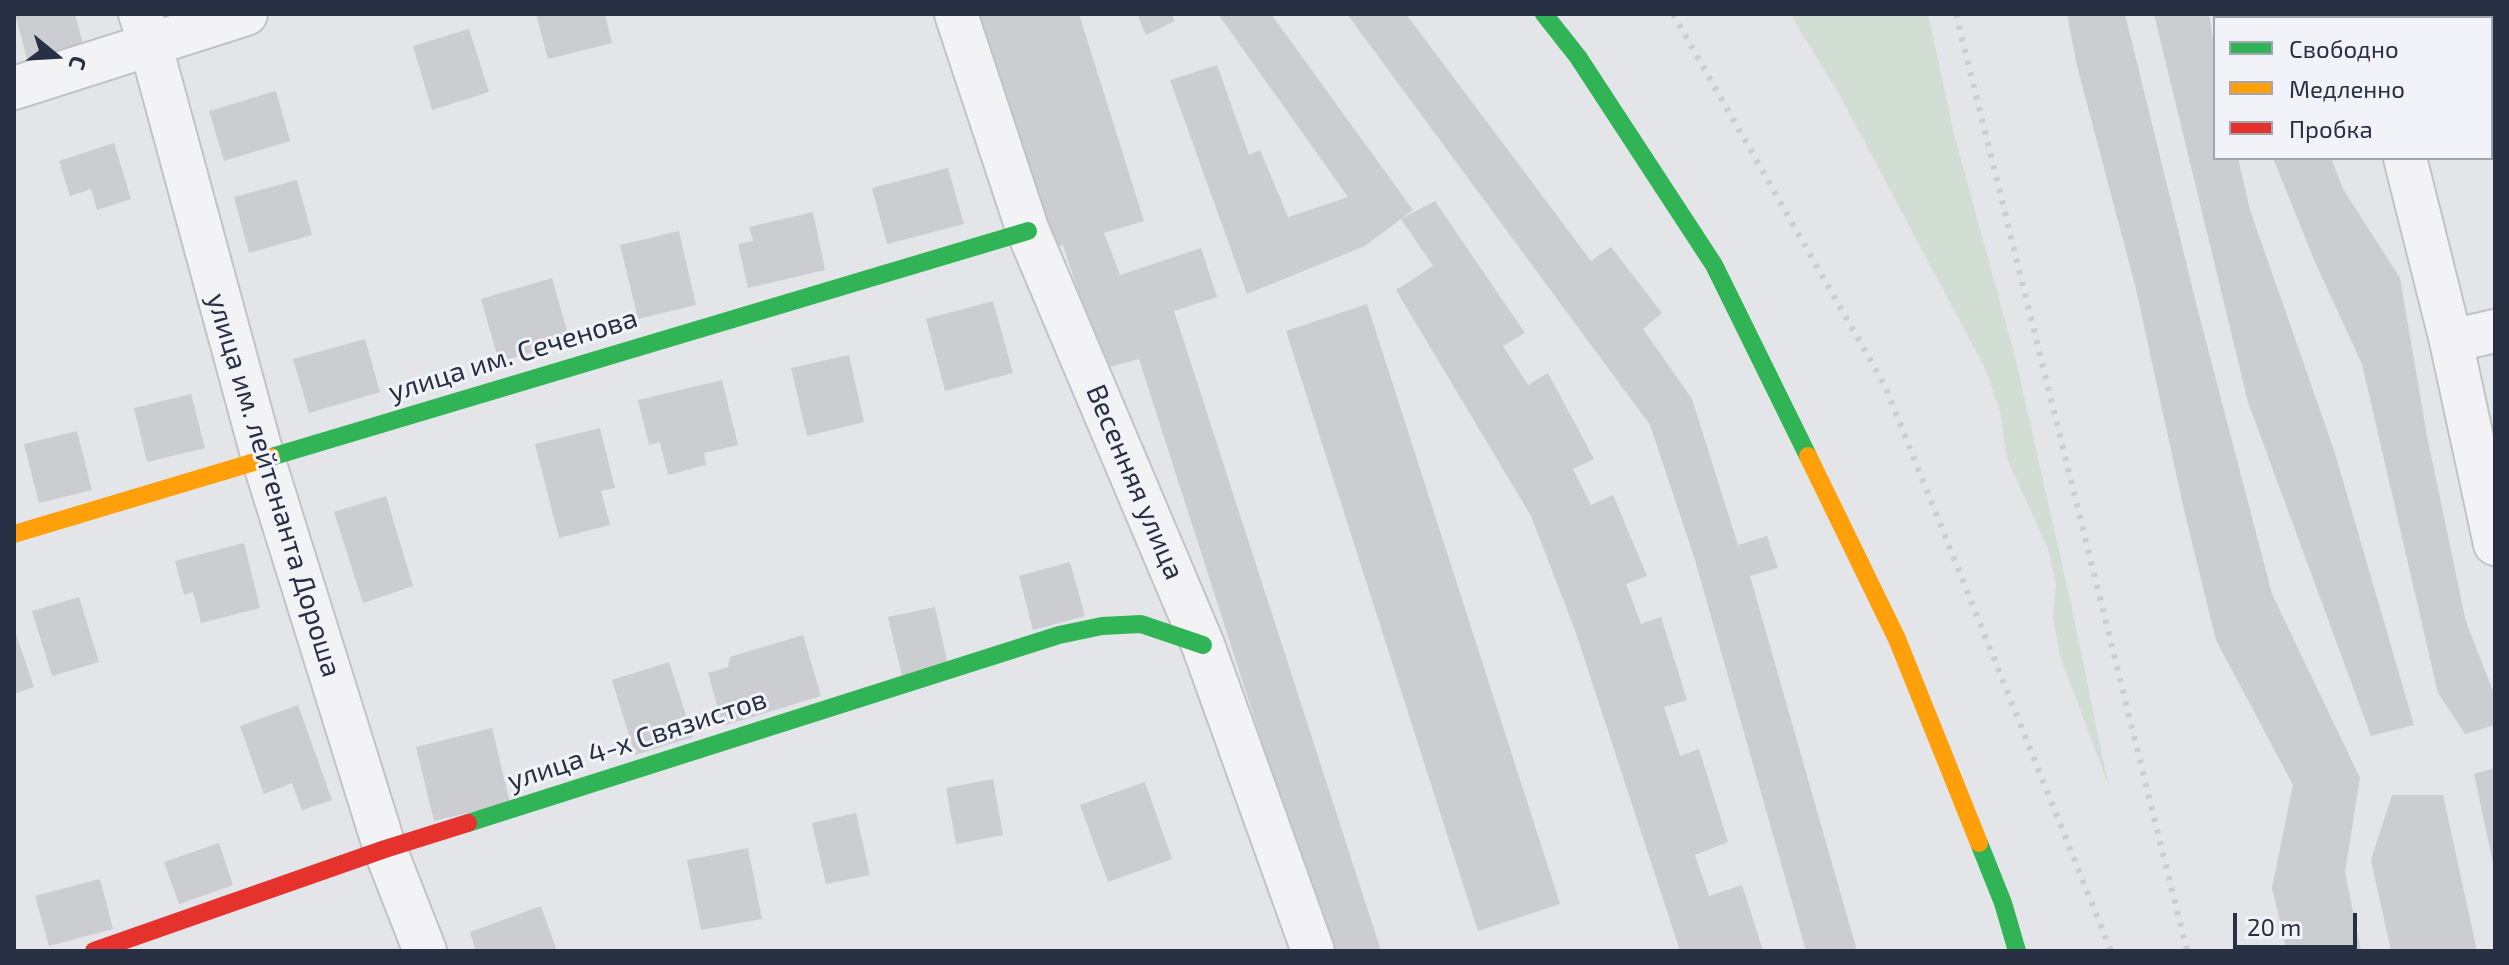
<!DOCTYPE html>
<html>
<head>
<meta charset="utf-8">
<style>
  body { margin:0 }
  #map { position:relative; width:2509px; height:965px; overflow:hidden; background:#e3e5e9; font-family:"Exo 2",sans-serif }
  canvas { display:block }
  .frame { position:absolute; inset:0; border:16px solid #283044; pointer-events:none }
  .legend { position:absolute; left:2213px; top:16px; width:280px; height:144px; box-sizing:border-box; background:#f1f3f8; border:2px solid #a1a5b0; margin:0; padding:10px 14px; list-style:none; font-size:24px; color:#283044 }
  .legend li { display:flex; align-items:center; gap:16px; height:40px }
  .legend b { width:40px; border:2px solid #a1a5b0 }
  .north { position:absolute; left:16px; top:16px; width:80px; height:80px; -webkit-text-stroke:6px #f1f3f8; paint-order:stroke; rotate:108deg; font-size:22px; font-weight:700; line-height:32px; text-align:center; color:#283044 }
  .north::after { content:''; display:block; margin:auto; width:28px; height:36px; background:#283044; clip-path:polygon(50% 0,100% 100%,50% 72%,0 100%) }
  .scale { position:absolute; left:2233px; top:913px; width:124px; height:36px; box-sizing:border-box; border:4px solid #283044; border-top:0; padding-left:10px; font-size:24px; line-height:28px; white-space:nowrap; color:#283044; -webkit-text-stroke:6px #f1f3f8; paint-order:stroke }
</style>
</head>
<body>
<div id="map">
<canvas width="2509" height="965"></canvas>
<div class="frame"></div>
<ul class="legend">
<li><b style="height:10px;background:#30b455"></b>Свободно</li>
<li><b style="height:10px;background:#ff9f0a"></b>Медленно</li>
<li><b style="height:10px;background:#e5322d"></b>Пробка</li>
</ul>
<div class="north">С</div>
<div class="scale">20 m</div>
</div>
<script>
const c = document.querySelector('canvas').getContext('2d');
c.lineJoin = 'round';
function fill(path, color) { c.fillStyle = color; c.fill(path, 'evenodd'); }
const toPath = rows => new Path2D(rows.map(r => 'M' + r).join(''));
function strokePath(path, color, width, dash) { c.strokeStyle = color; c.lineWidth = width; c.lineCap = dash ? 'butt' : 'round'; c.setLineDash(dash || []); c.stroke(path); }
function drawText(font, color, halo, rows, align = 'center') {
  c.font = font + ' "Exo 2",sans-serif'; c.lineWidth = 6; c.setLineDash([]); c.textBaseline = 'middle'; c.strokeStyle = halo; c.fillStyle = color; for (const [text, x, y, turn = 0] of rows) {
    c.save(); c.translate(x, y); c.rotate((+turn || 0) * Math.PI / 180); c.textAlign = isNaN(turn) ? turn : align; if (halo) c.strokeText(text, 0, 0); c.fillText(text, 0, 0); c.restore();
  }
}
const green = toPath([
  [1790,14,1928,14,1954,134,2015,357,2071,604,2108,784,2060,656,2053,619,2056,584,2048,549,2007,458,2000,412,1986,370,1839,94]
]);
const building = toPath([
  [15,14,75,14,85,52,29,66],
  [536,14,605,14,612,43,548,59],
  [972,14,1079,14,1144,221,1104,233,1120,275,1201,248,1217,297,1174,311,1381,951,1329,951,1139,359,1103,369,1063,245,1048,250],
  [1137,14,1172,14,1175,21,1146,35],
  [1218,14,1271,14,1413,210,1401,219,1435,201,1525,333,1503,346,1528,385,1548,373,1594,459,1573,469,1591,505,1613,495,1647,576,1626,584,1641,624,1661,617,1687,700,1664,707,1680,756,1699,749,1728,842,1695,855,1709,896,1742,885,1763,951,1680,951,1575,630,1531,516,1396,290,1433,266,1401,219,1365,246,1247,294,1170,80,1217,65,1249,155,1260,150,1288,217,1348,197],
  [1347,14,1406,14,1591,261,1611,247,1662,313,1643,329,1692,399,1738,545,1767,536,1778,568,1750,576,1857,951,1806,951,1695,560,1650,425],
  [2067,14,2125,14,2196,303,2272,594,2360,778,2345,872,2361,951,2287,951,2272,888,2293,785,2216,640,2184,510,2136,289,2077,66],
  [2154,14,2209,14,2215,54,2215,158,2238,158,2250,210,2334,450,2414,725,2371,736,2248,402],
  [2244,14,2293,14,2294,18,2245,18],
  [469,29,489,92,432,110,413,46],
  [276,91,290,141,224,161,209,111],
  [114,143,131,199,97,210,91,189,70,196,59,161],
  [2273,158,2331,158,2343,189,2400,278,2427,436,2466,622,2495,696,2495,725,2465,734,2438,693,2362,364,2315,262],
  [948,168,964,224,887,244,872,188],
  [297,180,312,235,249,253,234,197],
  [813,212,825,270,748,288,738,244,753,241,749,227],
  [679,231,696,305,638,319,620,245],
  [552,278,570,341,499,362,481,299],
  [993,301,1013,373,945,391,926,319],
  [1367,304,1560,904,1478,931,1286,331],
  [365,339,380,392,309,413,293,359],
  [849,355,864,422,807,436,791,368],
  [722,380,738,445,704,453,706,465,668,475,660,442,649,445,638,400],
  [191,394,205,448,147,462,134,408],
  [600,428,615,488,601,491,610,525,559,538,535,444],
  [77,431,92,490,39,503,24,444],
  [386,496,413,586,363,603,334,512],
  [244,543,260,608,201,623,193,592,184,595,175,561],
  [1070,562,1085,616,1033,630,1019,576],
  [79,597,99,662,52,676,32,611],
  [935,607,948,665,902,676,888,617],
  [14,628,34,687,14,694],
  [803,635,821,696,723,726,708,673,728,667,730,657],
  [669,662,693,737,635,755,612,680],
  [298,705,332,800,302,810,292,783,264,794,240,726],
  [492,728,510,803,434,821,416,747],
  [2495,768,2495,868,2494,868,2474,774],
  [993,779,1003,835,956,844,946,788],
  [1145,782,1172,859,1108,882,1080,805],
  [2392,795,2443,795,2477,951,2391,951,2371,860],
  [856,813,870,875,826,884,812,823],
  [219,843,233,885,179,904,164,862],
  [748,848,762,919,701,930,687,860],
  [100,879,113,929,49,946,35,896],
  [541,906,557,951,476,951,470,932]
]);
const street = toPath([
  [140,14,150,43,263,458,385,849,425,951],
  [956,14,1028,231,1203,645,1313,951],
  [2370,14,2371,18],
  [14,88,246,14],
  [2405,158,2451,341,2495,544],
  [2451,341,2495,331]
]);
const fast = toPath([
  [1544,14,1578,57,1714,265,1808,456],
  [271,457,1028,231],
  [468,823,1059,635,1102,626,1141,624,1203,645],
  [1979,843,2003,903,2017,951]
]);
const slow = toPath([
  [1808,456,1897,639,1979,843],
  [14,534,271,457]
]);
const jam = toPath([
  [94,951,385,849,468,823]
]);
const rail = toPath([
  [1673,14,1885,386,2111,951],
  [1956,14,2187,951]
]);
const streetNames = [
  ["улица им. Сеченова",513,355,-17],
  ["Весенняя улица",1135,482,67],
  ["улица им. лейтенанта Дороша",274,485,73],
  ["улица 4-х Связистов",637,740,-18]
];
fill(green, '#d2ddd4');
fill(building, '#cccdd1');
strokePath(street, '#c1c3c7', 46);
strokePath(street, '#f3f3f5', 42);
strokePath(fast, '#30b455', 18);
strokePath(slow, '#ff9f0a', 18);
strokePath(jam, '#e5322d', 18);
strokePath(rail, '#cccdd0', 6, [4, 8]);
drawText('28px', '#283044', '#f1f3f8', streetNames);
</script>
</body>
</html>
